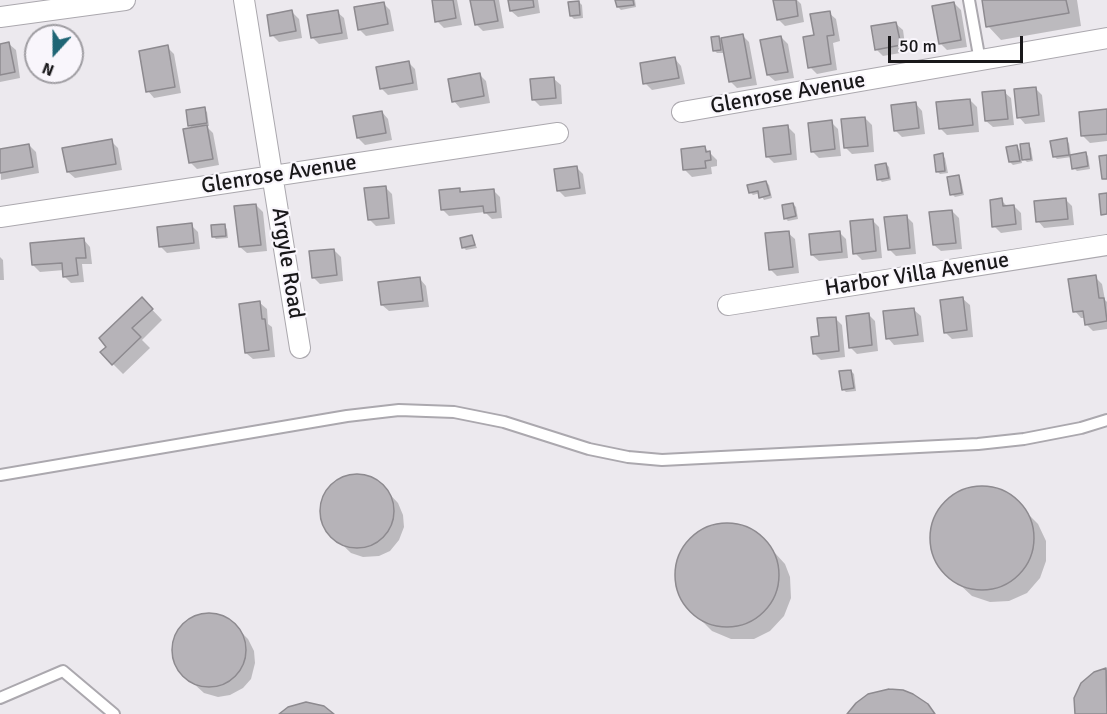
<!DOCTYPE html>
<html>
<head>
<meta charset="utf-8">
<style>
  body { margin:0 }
  #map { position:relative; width:1107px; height:714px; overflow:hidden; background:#ece9ee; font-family:Signika,sans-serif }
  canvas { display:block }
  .north { position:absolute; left:24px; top:24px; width:60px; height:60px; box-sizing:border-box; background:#f9f6fc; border:2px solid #9f9da2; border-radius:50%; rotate:201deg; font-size:16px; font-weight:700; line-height:24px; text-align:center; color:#19181a }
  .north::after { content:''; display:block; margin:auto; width:21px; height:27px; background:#1f6575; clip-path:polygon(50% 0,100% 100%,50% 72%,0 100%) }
  .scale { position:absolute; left:888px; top:36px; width:135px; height:27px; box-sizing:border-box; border:3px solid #19181a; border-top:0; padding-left:8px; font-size:18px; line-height:21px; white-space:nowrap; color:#19181a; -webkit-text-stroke:4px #f9f6fc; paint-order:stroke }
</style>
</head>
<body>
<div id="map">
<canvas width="1107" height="714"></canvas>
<div class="north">N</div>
<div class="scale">50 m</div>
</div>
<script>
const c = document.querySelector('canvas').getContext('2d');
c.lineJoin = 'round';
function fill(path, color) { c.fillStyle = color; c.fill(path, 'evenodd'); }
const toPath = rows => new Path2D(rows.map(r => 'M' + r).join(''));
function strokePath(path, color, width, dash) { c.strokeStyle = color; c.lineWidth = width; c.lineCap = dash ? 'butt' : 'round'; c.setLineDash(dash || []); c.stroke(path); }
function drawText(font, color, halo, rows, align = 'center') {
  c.font = font + ' Signika,sans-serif'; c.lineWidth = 4.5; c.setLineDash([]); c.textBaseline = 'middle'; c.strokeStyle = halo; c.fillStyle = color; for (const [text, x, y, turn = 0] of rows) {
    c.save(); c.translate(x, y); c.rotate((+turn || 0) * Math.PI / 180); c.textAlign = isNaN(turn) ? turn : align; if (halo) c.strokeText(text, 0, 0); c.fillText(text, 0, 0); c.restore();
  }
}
const shadow = toPath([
  [433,0,457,0,462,25,444,28,437,21],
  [472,0,499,0,504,28,483,31,476,24],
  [509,0,538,0,540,13,518,17,511,11],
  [617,0,635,0,636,7,621,10,618,7],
  [779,0,797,0,801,4,804,22,785,26,778,19],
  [983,0,1077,0,1081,26,1001,40,988,26],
  [579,2,582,5,583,18,574,19,571,16],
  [383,3,390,10,394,31,366,36,359,29],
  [954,3,961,10,967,47,947,50,941,44],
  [292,12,299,19,302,38,279,42,272,35],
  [337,12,344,18,348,39,319,44,312,37],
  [829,13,836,19,840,41,833,43,837,70,817,74,810,67,816,36],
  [896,24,903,30,906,52,883,56,876,49],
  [742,35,749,42,757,85,737,88,730,81,725,53,717,53,714,50,718,38,723,42],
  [781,37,788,44,794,78,775,81,768,75],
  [9,44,16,50,20,78,0,82,0,45],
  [167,47,174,54,181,93,154,98,148,91],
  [72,57,75,73,50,77,45,72,72,72],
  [675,59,681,66,685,84,652,90,645,83],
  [408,62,415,69,418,90,388,95,381,88],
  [479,74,486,81,490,103,460,108,454,101],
  [554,79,561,85,562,104,540,106,533,99],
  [1035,88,1042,95,1045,122,1025,124,1019,117],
  [1004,92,1011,98,1014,125,993,127,986,121],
  [970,100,977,107,979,132,947,135,940,128],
  [916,104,922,111,925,134,902,137,895,130],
  [204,109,207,112,209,126,206,126,213,133,219,165,197,169,191,163,193,129,189,125],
  [1107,111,1107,141,1090,143,1083,136],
  [382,112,388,119,392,140,365,145,358,138],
  [865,118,872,125,874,152,852,154,846,148],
  [831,122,838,129,841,156,819,158,812,151],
  [788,127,795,134,797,160,774,163,767,156],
  [1066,140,1069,143,1071,156,1085,153,1088,156,1090,169,1077,171,1074,168,1072,157,1057,159,1054,156],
  [111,141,118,148,122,170,75,178,68,172],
  [29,145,36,152,39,173,1,180,0,150],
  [1028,145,1031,148,1033,161,1027,162,1021,156,1022,163,1013,165,1010,162,1017,147,1022,153],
  [705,148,717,160,717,166,711,167,712,174,692,177,685,170],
  [942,155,945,158,948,173,940,174,937,171],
  [886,164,889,167,891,180,882,182,879,179],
  [576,167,583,174,586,194,565,197,558,190],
  [958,177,961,180,964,195,955,197,952,194],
  [766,182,769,185,772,198,764,200,760,193,753,195,750,192],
  [385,187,392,194,395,224,376,226,369,219],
  [460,190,464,194,493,190,500,197,502,218,492,219,485,212,449,216,442,209],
  [1065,199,1072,206,1074,225,1044,228,1038,221],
  [1001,200,1008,207,1014,206,1021,213,1022,230,1001,233,994,226],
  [793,204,796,207,798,219,788,221,785,218],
  [256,205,263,212,267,251,247,253,240,247],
  [952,211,959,218,962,249,941,251,934,245],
  [906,216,913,223,916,254,896,256,889,249],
  [872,220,879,227,882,258,862,260,855,253],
  [191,225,198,232,200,249,167,253,160,246],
  [224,226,227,229,228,238,216,239,213,236],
  [839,232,846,239,848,258,819,261,812,255],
  [788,233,795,239,799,273,777,276,770,269],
  [472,237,477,248,466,250,463,247],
  [84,240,90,247,92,264,82,264,84,282,71,283,64,276,64,270,40,272,33,265],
  [334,250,341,257,343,281,320,284,313,277],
  [0,257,3,260,4,280,0,280],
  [1095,277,1102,284,1105,300,1107,302,1107,329,1093,331,1086,324,1086,318,1081,318,1075,311],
  [420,279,426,286,429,307,389,311,382,305],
  [142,299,162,320,142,340,150,348,123,374,102,353],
  [963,299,970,305,973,337,952,339,945,332],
  [260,303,267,309,268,324,272,327,275,357,253,359,246,353],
  [914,310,921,316,924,342,894,345,888,338],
  [868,314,875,321,878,351,857,354,850,347],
  [835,318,842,325,845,357,821,360,814,353,821,337],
  [851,371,854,374,856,391,846,392,843,389],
  [351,476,367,477,380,484,398,503,403,515,404,527,399,540,390,551,379,556,363,557,351,553,328,531,323,520,323,503,328,491,338,481],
  [989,488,1010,496,1038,524,1046,541,1046,561,1040,578,1027,593,1009,601,990,602,972,596,943,569,934,550,933,530,939,512,951,498,970,489],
  [732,525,748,530,764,541,785,564,790,577,791,598,784,616,770,631,754,639,731,639,712,631,685,604,678,586,677,567,684,549,698,534,714,526],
  [210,614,224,618,237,628,248,639,254,651,255,663,251,679,243,688,230,695,218,697,204,693,182,673,174,659,174,647,177,635,187,622,200,616],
  [1105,670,1107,670,1107,714,1077,714]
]);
const building = toPath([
  [432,0,453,0,456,18,435,22,432,0],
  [470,0,494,0,498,21,475,25,470,0],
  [508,0,533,0,534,7,510,11,508,0],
  [615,0,633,0,634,5,617,7,615,0],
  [773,0,796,0,798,16,777,20,773,0],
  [982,0,1066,0,1069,13,986,27,982,0],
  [579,1,580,15,570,16,568,2,579,1],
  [384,2,388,24,358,30,354,7,384,2],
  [954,2,961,40,939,44,932,6,954,2],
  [292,10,296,31,270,36,267,15,292,10],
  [338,10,342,33,311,38,307,15,338,10],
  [830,11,834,35,827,36,831,64,808,68,803,37,814,35,810,14,830,11],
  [896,22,901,45,875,50,871,26,896,22],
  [743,34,751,78,729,82,721,38,743,34],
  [719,36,721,50,713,51,711,37,719,36],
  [781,36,788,72,767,75,760,40,781,36],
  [9,42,15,72,0,75,0,44,9,42],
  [168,45,175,87,146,92,139,51,168,45],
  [675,57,679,78,643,84,640,63,675,57],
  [409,61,413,83,380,89,376,67,409,61],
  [480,73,484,96,452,102,448,79,480,73],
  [554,77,556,98,532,100,530,79,554,77],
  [1036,87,1039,115,1017,118,1014,89,1036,87],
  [1005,90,1008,119,985,121,982,92,1005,90],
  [970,99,973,125,939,129,936,102,970,99],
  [916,102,919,128,894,131,891,105,916,102],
  [205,107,207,123,188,126,186,110,205,107],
  [1107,109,1107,134,1081,136,1079,112,1107,109],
  [382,111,386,133,357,138,353,116,382,111],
  [865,117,868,146,844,148,841,119,865,117],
  [832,120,835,149,811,152,808,123,832,120],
  [207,125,213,159,189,163,183,129,207,125],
  [788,125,791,154,766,157,763,128,788,125],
  [1067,138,1069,155,1053,157,1050,141,1067,138],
  [112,139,116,164,67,172,62,148,112,139],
  [1029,143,1031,159,1022,160,1020,144,1029,143],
  [29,144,33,167,0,173,0,149,29,144],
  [1017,145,1020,161,1009,162,1006,147,1017,145],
  [705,146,706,152,710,151,711,160,705,161,706,168,683,170,681,149,705,146],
  [1086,152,1088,166,1072,169,1070,155,1086,152],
  [943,153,945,171,936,172,934,155,943,153],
  [1107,155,1107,179,1102,179,1099,156,1107,155],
  [886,163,889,178,877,180,875,165,886,163],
  [577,166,580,188,557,191,554,169,577,166],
  [959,175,962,193,950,195,947,177,959,175],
  [766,181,770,195,759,198,758,191,749,193,747,185,766,181],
  [386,186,389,218,368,220,364,188,386,186],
  [460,188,460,192,494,189,496,212,484,213,483,206,441,210,439,190,460,188],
  [1107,193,1107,214,1101,215,1099,194,1107,193],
  [1002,198,1003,206,1014,205,1016,224,992,227,990,200,1002,198],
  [1066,198,1068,219,1036,222,1034,201,1066,198],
  [793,203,796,216,784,219,782,205,793,203],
  [256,204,261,245,239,247,234,206,256,204],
  [952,210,956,243,933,245,929,212,952,210],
  [907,215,910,248,888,250,884,217,907,215],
  [873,219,876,251,853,254,850,221,873,219],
  [192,223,194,243,159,247,157,227,192,223],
  [225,224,226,236,212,237,211,225,225,224],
  [789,231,793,267,769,270,765,233,789,231],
  [840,231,842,252,811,255,809,234,840,231],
  [472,235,475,245,462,248,460,238,472,235],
  [84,238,86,258,76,258,78,275,63,277,62,263,32,265,30,243,84,238],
  [334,249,337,275,312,278,309,251,334,249],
  [1096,275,1099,298,1104,298,1107,321,1085,325,1083,311,1073,312,1068,279,1096,275],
  [420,277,423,301,381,305,378,282,420,277],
  [142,297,153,309,132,328,141,337,112,365,100,352,106,347,99,338,142,297],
  [963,297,967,330,944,333,940,300,963,297],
  [260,301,262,319,265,319,269,350,245,353,239,304,260,301],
  [914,308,918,335,886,339,883,311,914,308],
  [869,313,872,345,849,348,846,316,869,313],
  [836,317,839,351,813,354,811,337,819,336,817,318,836,317],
  [851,370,854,388,842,390,839,371,851,370],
  '320 511a37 37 0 1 1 74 0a37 37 0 1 1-74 0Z',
  '930 538a52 52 0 1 1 104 0a52 52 0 1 1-104 0Z',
  '675 575a52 52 0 1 1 104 0a52 52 0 1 1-104 0Z',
  '172 650a37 37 0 1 1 74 0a37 37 0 1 1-74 0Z',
  [1106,668,1107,714,1075,714,1074,698,1081,683,1094,672,1106,668],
  [889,689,903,690,913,694,928,704,935,714,847,714,856,703,868,694,889,689],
  [306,702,324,706,334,714,279,714,288,707,306,702]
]);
const lane = toPath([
  [969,0,980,61],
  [0,475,347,416,399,410,454,412,504,422,589,449,628,457,662,460,978,444,1024,439,1081,428,1107,420],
  [0,698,63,671,114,714]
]);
const street = toPath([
  [244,0,300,348],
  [0,17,125,0],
  [682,112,1107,38],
  [0,217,558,133],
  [728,305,1107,245]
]);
const streetNames = [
  ["Glenrose Avenue",788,94,-10],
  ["Glenrose Avenue",279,175,-9],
  ["Argyle Road",287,263,81],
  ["Harbor Villa Avenue",917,275,-9]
];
fill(shadow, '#0003');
fill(building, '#b6b3b8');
strokePath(building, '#8d8a8f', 1.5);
strokePath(lane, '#aba8ae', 14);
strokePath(street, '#aba8ae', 22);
strokePath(lane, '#fff', 10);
strokePath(street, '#fff', 20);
drawText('22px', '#19181a', '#f9f6fc', streetNames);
</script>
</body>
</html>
